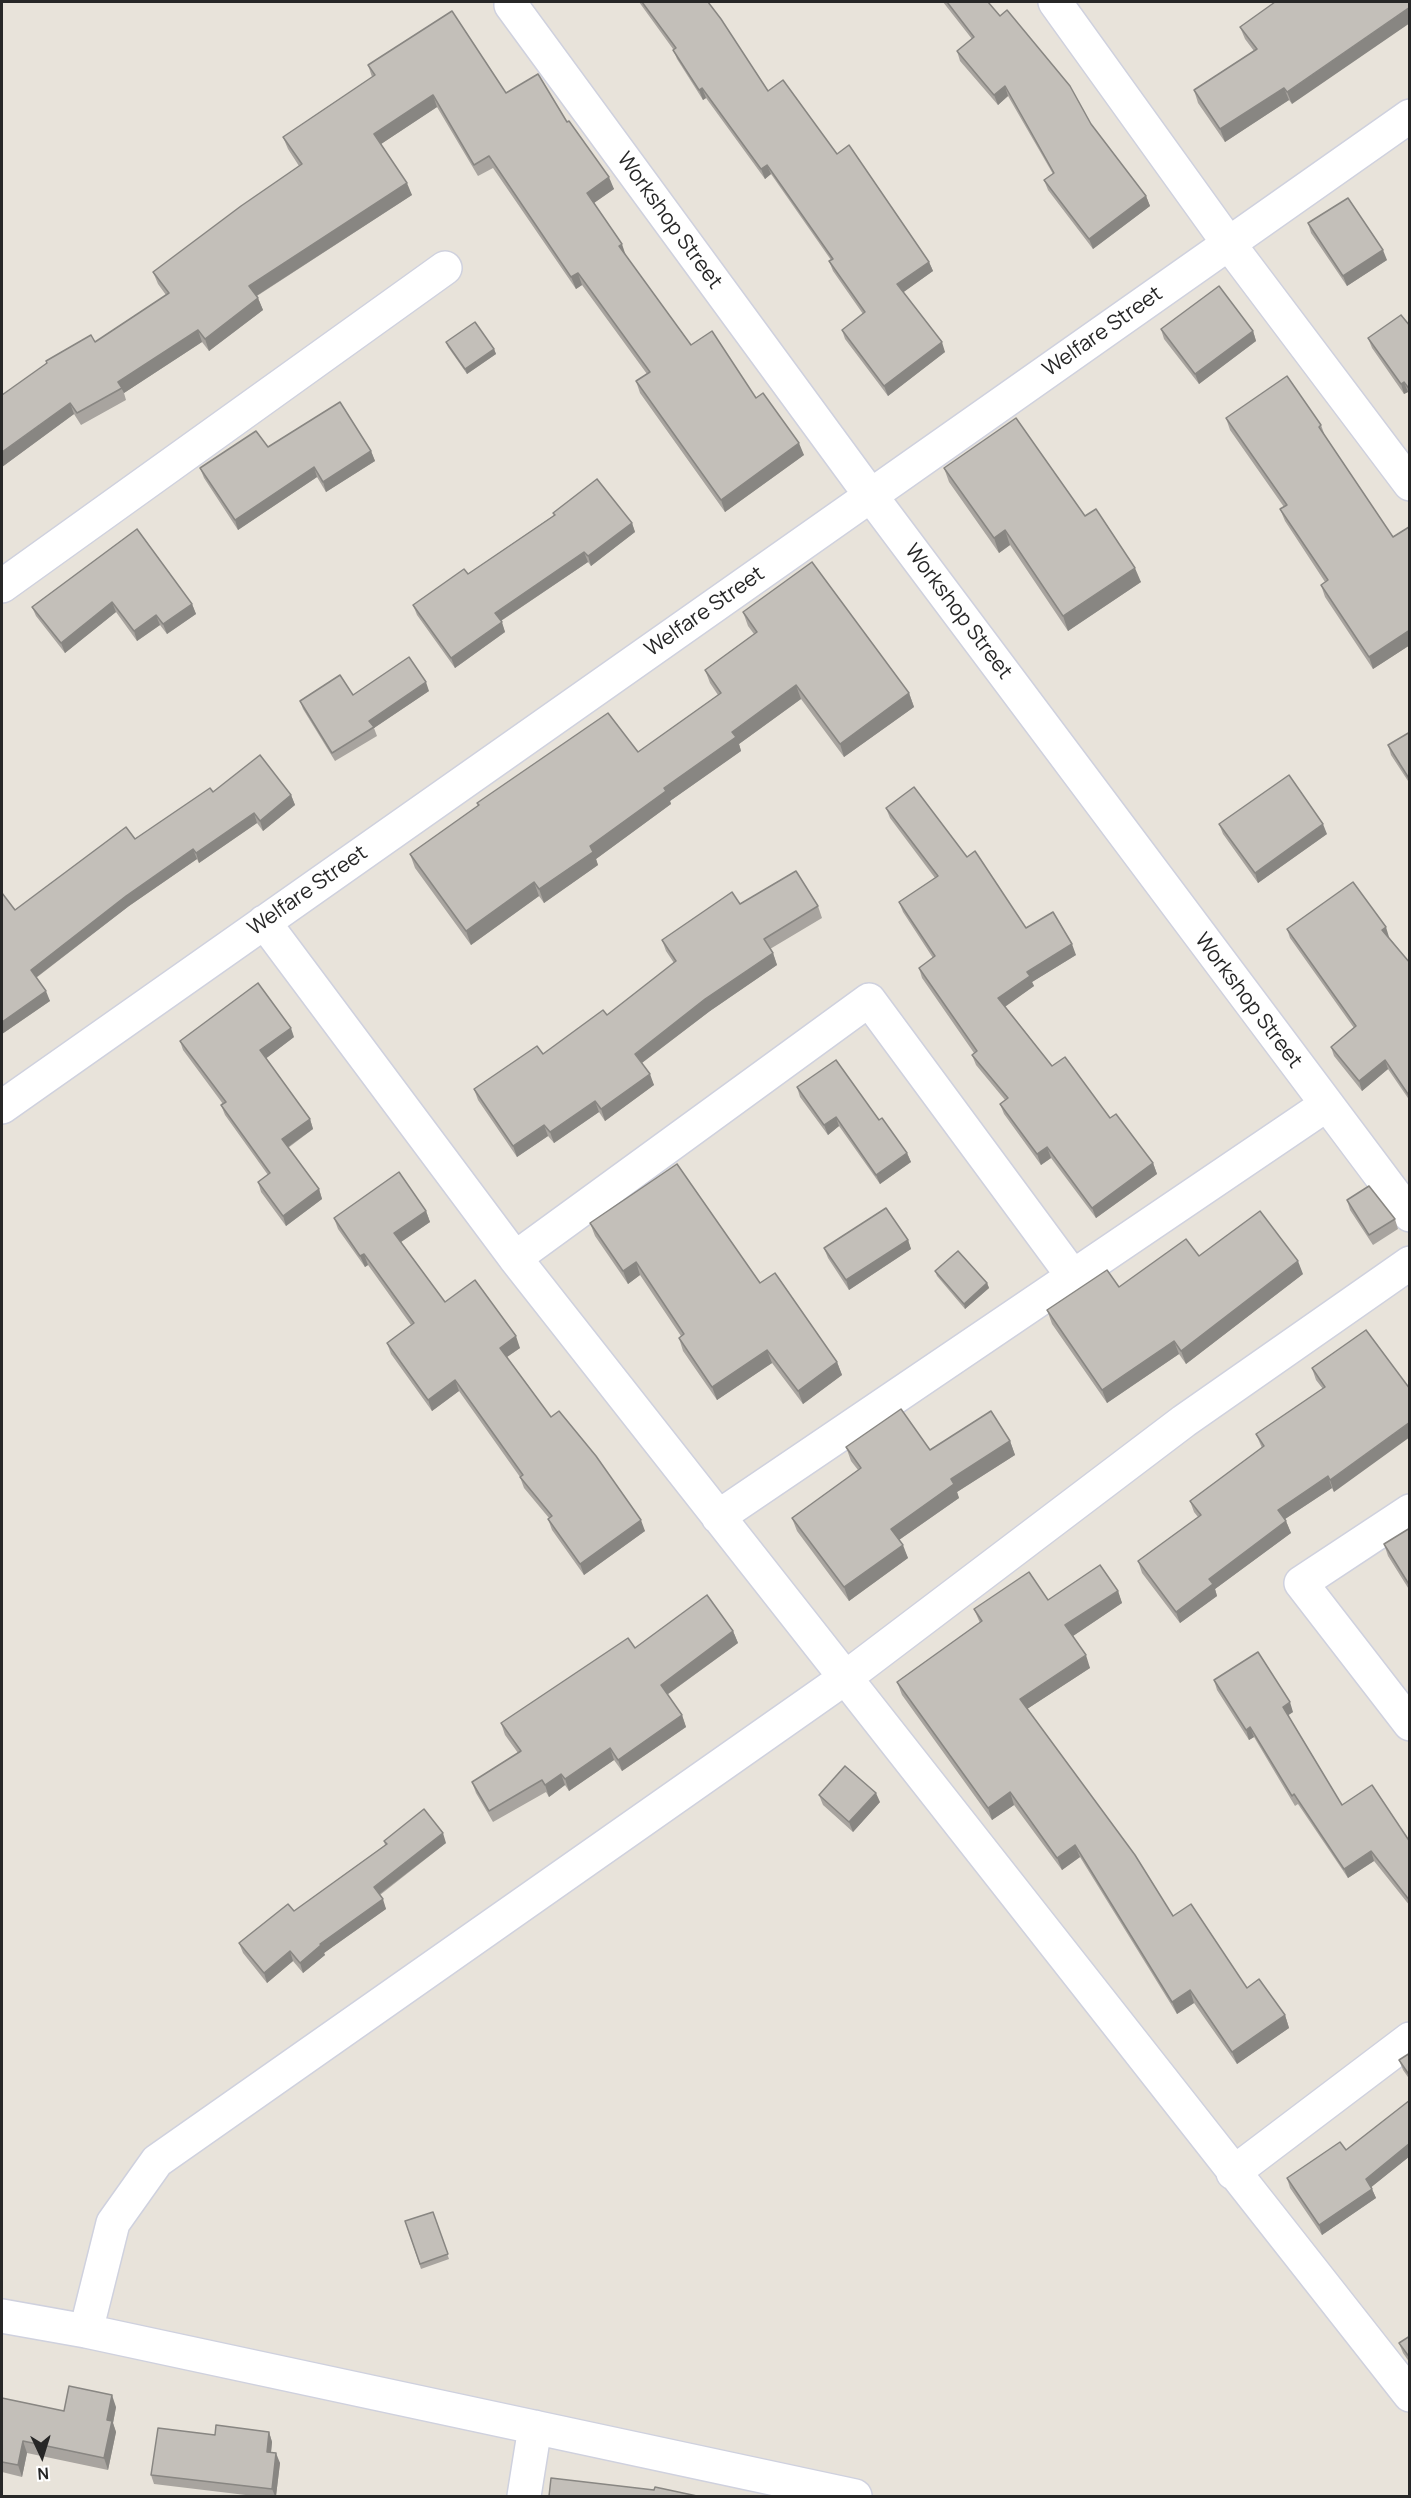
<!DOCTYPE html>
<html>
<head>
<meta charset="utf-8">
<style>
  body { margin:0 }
  #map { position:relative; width:1411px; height:2498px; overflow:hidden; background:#e8e3da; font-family:Manrope,sans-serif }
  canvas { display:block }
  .frame { position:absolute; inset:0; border:3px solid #272727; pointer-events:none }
  .north { position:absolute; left:12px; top:2426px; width:60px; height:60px; -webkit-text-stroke:4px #fff; paint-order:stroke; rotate:176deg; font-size:16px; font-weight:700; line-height:24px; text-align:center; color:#272727 }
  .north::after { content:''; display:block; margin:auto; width:21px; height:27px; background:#272727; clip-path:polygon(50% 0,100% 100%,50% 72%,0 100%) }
</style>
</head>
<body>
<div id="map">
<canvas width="1411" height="2498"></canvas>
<div class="frame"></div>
<div class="north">N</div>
</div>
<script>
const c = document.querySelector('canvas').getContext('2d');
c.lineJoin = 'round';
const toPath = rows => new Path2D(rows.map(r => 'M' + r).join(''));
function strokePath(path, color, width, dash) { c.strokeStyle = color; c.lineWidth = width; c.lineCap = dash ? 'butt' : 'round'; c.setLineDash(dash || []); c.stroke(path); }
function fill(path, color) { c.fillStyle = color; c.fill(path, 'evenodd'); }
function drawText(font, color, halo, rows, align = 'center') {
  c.font = font + ' Manrope,sans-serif'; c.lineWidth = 5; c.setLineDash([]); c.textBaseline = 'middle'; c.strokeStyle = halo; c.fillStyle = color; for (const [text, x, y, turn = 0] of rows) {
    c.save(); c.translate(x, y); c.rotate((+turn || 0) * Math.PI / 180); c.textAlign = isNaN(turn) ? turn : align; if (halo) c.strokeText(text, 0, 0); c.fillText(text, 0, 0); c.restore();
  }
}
const minor = toPath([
  [1055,2,1229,244,1410,484],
  [511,5,871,496,1410,1215],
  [2,586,445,268],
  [264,922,515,1258,1410,2395],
  [2,1107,1410,116],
  [515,1258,869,1000,1072,1275],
  [1410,1511,1301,1583,1410,1724],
  [718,1517,1326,1105],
  [1233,2173,1410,2039],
  [2,2316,86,2331,855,2496],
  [86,2331,113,2223,157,2161,845,1678,1184,1421,1410,1263],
  [524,2496,535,2427]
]);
const wall = toPath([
  [639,2,708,2,768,91,837,154,929,262,933,271,903,292,945,352,888,396,845,339,842,330,863,314,833,271,829,261,831,260,771,174,765,179,706,98,703,100,677,59,673,49],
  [943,2,988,2,1091,124,1146,196,1150,206,1093,249,1048,190,1044,180,1053,174,1008,96,998,105,960,61,957,51,972,39],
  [1275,2,1292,104,1289,100,1225,142,1198,103,1194,90,1254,51,1245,39,1240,27],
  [368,65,506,93,567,122,614,189,594,203,626,256,691,345,756,398,804,455,725,512,640,393,636,381,647,374,582,285,576,289,493,168,478,176,437,107,381,144,412,195,257,296,263,310,209,351,202,342,124,393,126,400,81,425,74,414,2,467,166,295,158,284,153,272,299,166,288,149,283,137,372,77],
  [1308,223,1387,260,1347,286,1311,233],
  [1410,326,1410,394,1408,392,1404,394,1372,348,1368,338],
  [1161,329,1253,331,1256,341,1199,384,1164,339],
  [446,342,494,349,496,354,467,374,448,347],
  [1226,418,1321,425,1325,436,1393,537,1410,528,1410,645,1373,669,1325,597,1321,585,1325,582,1285,521,1280,509,1284,507,1230,430],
  [371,451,375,461,326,492,317,477,238,530,204,478,200,468],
  [944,468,1085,516,1141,582,1068,631,1010,545,999,553,949,482],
  [553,513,632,523,635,532,591,566,588,562,501,621,505,632,455,668,417,615,413,605,468,574,554,515],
  [137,529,192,604,196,614,167,634,160,625,137,641,116,612,65,653,36,616,32,607],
  [743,612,909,693,914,707,844,757,801,699,739,744,741,751,670,801,671,804,596,859,598,865,544,903,539,896,471,945,415,868,410,854,478,806,477,803,638,752,718,695,710,683,705,670,754,634,748,626],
  [429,691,374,728,377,736,335,761,303,709,300,701],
  [1410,732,1410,784,1391,755,1388,745],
  [213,792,291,795,295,805,263,831,257,823,199,863,197,859,129,906,36,978,50,1001,2,1034,2,893,15,910],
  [886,808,967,857,1026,928,1076,955,1032,982,1034,986,1005,1006,1052,1066,1110,1118,1153,1163,1157,1174,1096,1218,1051,1158,1041,1165,1004,1114,1000,1104,1005,1100,976,1065,972,1055,974,1053,922,978,919,968,933,958,903,912,899,902,935,878,890,818],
  [1219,824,1327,834,1258,883,1223,834],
  [740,904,818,906,822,918,770,949,773,953,777,965,710,1011,642,1063,654,1085,605,1121,599,1112,554,1143,548,1136,517,1157,478,1100,474,1089,543,1054,607,1015,674,963,666,951,662,940],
  [1287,929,1389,937,1410,963,1410,1101,1388,1069,1362,1091,1334,1056,1331,1047,1354,1028,1290,938],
  [294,1037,266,1058,310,1119,313,1129,288,1148,319,1189,322,1199,286,1226,261,1192,258,1182,268,1175,225,1115,221,1105,223,1104,183,1050,180,1041],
  [797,1087,879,1120,907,1153,911,1162,880,1184,839,1126,828,1135,800,1097],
  [1347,1200,1395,1219,1398,1229,1373,1245,1350,1210],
  [426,1211,430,1222,401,1242,445,1302,520,1348,507,1357,551,1417,645,1531,584,1575,552,1530,548,1519,549,1518,524,1488,520,1477,459,1391,432,1411,391,1354,387,1343,411,1325,368,1265,365,1267,338,1229,334,1218],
  [590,1223,760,1283,837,1362,842,1375,803,1404,772,1363,717,1400,683,1351,679,1338,681,1336,640,1275,628,1284,595,1236],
  [908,1240,911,1249,849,1290,828,1258,824,1248],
  [1199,1256,1303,1274,1186,1364,1179,1354,1107,1403,1052,1324,1047,1310,1119,1287],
  [935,1271,987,1283,989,1288,965,1309,937,1276],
  [1366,1330,1334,1492,1332,1488,1285,1519,1291,1533,1215,1589,1217,1596,1180,1623,1142,1573,1138,1561,1198,1517,1194,1512,1190,1501,1262,1448,1256,1434,1323,1389,1316,1380,1312,1368],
  [1010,1441,1015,1455,957,1492,959,1498,899,1540,908,1558,849,1601,797,1531,792,1518,858,1470,851,1461,846,1447,930,1450],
  [1410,1528,1410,1591,1388,1556,1384,1544],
  [1118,1591,1122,1603,1073,1636,1090,1668,1027,1709,1173,1916,1247,1988,1285,2015,1289,2028,1237,2064,1194,2003,1177,2014,1080,1857,1062,1870,1014,1805,992,1820,902,1695,897,1682,980,1623,974,1609],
  [733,1631,738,1643,667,1695,682,1715,686,1727,622,1771,614,1760,569,1791,565,1785,549,1797,546,1792,493,1822,476,1793,472,1782,518,1753,505,1735,501,1723,635,1648],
  [1214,1680,1293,1712,1288,1715,1342,1805,1410,1842,1410,1906,1374,1861,1348,1878,1298,1804,1295,1806,1254,1737,1249,1740,1217,1690],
  [819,1795,880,1802,853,1832,823,1805],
  [384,1841,446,1843,380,1895,386,1909,324,1953,325,1955,303,1973,293,1961,267,1983,243,1953,239,1943,294,1911,385,1845],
  [1410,2053,1410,2080,1403,2070,1399,2060],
  [1410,2100,1410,2156,1371,2187,1376,2198,1322,2235,1290,2188,1287,2178,1346,2150],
  [433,2212,449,2259,421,2269,405,2221],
  [1410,2336,1410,2363,1403,2353,1399,2343],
  [2,2398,64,2411,116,2407,113,2423,116,2432,108,2470,27,2453,22,2477,2,2472],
  [269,2432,272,2442,271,2452,280,2463,276,2496,254,2496,154,2484,151,2475,215,2435]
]);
const shadedWall = toPath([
  [1410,7,1410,23,1292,104,1287,92],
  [1005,86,1008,96,998,105,994,95],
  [702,88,706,98,703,100,699,90],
  [1284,88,1289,100,1225,142,1220,129],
  [433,95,437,107,378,146,374,134],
  [767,165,771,174,765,179,761,169],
  [609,177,614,189,591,205,587,193],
  [407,183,412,195,253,298,249,286],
  [1146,196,1150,206,1093,249,1089,239],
  [622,244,626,256,619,246],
  [1383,250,1387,260,1347,286,1343,276],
  [929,262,933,271,901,294,897,284],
  [578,273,582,285,576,289,571,277],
  [258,298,263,310,209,351,205,339],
  [198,330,202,342,124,393,118,382],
  [1253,331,1256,341,1199,384,1195,374],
  [942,342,945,352,888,396,884,386],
  [494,349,496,354,467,374,465,369],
  [1404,382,1408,392,1404,394,1401,384],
  [70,403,74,414,2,467,2,452],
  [799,443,804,455,725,512,721,500],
  [371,451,375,461,326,492,323,482],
  [314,467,317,477,238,530,235,520],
  [632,523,635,532,591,566,588,556],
  [1005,530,1010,545,999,553,994,538],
  [584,552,588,562,499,622,495,613],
  [1135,568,1141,582,1068,631,1063,616],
  [112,602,116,612,65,653,61,643],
  [192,604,196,614,167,634,163,624],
  [156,615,160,625,137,641,134,631],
  [502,622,505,632,455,668,451,658],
  [1410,630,1410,645,1373,669,1369,657],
  [426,682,429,691,374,728,369,721],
  [796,685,801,699,739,744,741,751,670,801,671,804,596,859,598,865,544,903,539,889,590,846,664,788,732,732],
  [909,693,914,707,844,757,840,744],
  [291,795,295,805,263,831,260,821],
  [254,813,257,823,199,863,196,853],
  [1323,824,1327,834,1258,883,1255,873],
  [193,849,197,859,129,906,34,979,31,970,126,896],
  [534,882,539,896,471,945,466,931],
  [1386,927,1389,937,1386,939,1382,930],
  [1072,944,1076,955,1032,982,1034,986,1002,1009,998,998,1027,972],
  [773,953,777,965,710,1011,639,1065,635,1054,705,999],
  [46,991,50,1001,2,1034,2,1022],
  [291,1028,294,1037,264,1060,260,1050],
  [1385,1060,1388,1069,1362,1091,1359,1081],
  [650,1074,654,1085,605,1121,601,1109],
  [595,1101,599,1112,554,1143,550,1132],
  [836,1117,839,1126,828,1135,824,1125],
  [310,1119,313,1129,285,1149,282,1139],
  [544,1125,548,1136,517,1157,513,1146],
  [1047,1147,1051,1158,1041,1165,1037,1154],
  [907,1153,911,1162,880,1184,876,1175],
  [1153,1163,1157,1174,1096,1218,1092,1208],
  [319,1189,322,1199,286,1226,283,1216],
  [426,1211,430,1222,398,1244,394,1233],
  [908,1240,911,1249,849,1290,846,1280],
  [364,1254,368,1265,365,1267,360,1256],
  [1298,1261,1303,1274,1186,1364,1181,1351],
  [636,1262,640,1275,628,1284,623,1271],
  [987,1283,989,1288,965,1309,964,1304],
  [516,1336,520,1348,504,1359,500,1348],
  [1174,1341,1179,1354,1107,1403,1102,1390],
  [767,1350,772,1363,717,1400,712,1387],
  [837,1362,842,1375,803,1404,798,1391],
  [455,1380,459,1391,432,1411,428,1400],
  [1410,1422,1410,1437,1334,1492,1330,1480],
  [1010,1441,1015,1455,957,1492,959,1498,896,1542,891,1529,951,1479],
  [1328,1476,1332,1488,1282,1521,1278,1510],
  [641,1520,645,1531,584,1575,580,1564],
  [1286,1521,1291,1533,1215,1589,1217,1596,1180,1623,1176,1612,1209,1579],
  [903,1545,908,1558,849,1601,844,1587],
  [1118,1591,1122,1603,1070,1638,1065,1625],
  [733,1631,738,1643,665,1696,661,1685],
  [1086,1655,1090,1668,1024,1711,1020,1699],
  [1290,1702,1293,1712,1287,1716,1283,1707],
  [682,1715,686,1727,622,1771,618,1760],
  [1250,1727,1254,1737,1249,1740,1246,1730],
  [610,1748,614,1760,569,1791,565,1779],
  [561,1774,565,1785,549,1797,545,1785],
  [1010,1792,1014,1805,992,1820,988,1808],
  [876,1793,880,1802,853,1832,849,1822],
  [443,1833,446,1843,377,1896,374,1887],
  [1075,1845,1080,1857,1062,1870,1057,1858],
  [1371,1851,1374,1861,1348,1878,1344,1869],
  [383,1899,386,1909,324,1953,325,1955,303,1973,300,1963,320,1944],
  [290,1951,293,1961,267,1983,264,1973],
  [1190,1990,1194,2003,1177,2014,1172,2002],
  [1285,2015,1289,2028,1237,2064,1232,2052],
  [1410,2143,1410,2156,1369,2189,1366,2179],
  [1372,2189,1376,2198,1322,2235,1319,2225],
  [112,2395,116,2407,113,2423,116,2432,108,2470,104,2458,107,2420],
  [269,2432,272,2442,270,2462,267,2452],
  [23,2441,27,2453,22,2477,18,2465],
  [276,2453,280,2463,276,2496,275,2496,272,2489]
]);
const building = toPath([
  [642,2,708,2,721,19,768,91,783,80,837,154,849,145,929,262,897,284,942,342,884,386,842,330,865,312,829,261,833,259,767,165,761,169,702,88,699,90,673,50,676,48,642,2],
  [947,2,988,2,1000,16,1007,10,1070,86,1091,124,1146,196,1089,239,1044,180,1054,173,1005,86,994,95,957,51,974,37,947,2],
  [1275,2,1410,2,1410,7,1287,92,1284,88,1220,129,1194,90,1257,49,1240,27,1275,2],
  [452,11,506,93,538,74,567,122,569,121,609,177,587,193,622,244,619,246,691,345,712,331,756,398,763,393,799,443,721,500,636,381,650,372,578,273,571,277,489,156,474,165,433,95,374,134,407,183,249,286,258,298,205,339,198,330,118,382,122,388,77,413,70,403,2,452,2,395,47,363,46,361,91,335,95,342,169,293,153,272,241,206,302,164,283,137,375,75,368,65,452,11],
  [1348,198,1383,250,1343,276,1308,223,1348,198],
  [1219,286,1253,331,1195,374,1161,329,1219,286],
  [1401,315,1410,326,1410,390,1404,382,1401,384,1368,338,1401,315],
  [475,322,494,349,465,369,446,342,475,322],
  [1287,376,1321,425,1319,427,1393,537,1409,527,1410,528,1410,630,1369,657,1321,585,1328,580,1280,509,1287,505,1226,418,1287,376],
  [340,402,371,451,323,482,314,467,235,520,200,468,256,431,268,447,340,402],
  [1016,418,1085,516,1096,509,1135,568,1063,616,1005,530,994,538,944,468,1016,418],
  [597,479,632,523,588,556,584,552,495,613,502,622,451,658,413,605,464,569,468,574,555,515,553,513,597,479],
  [137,529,192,604,163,624,156,615,134,631,112,602,61,643,32,607,137,529],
  [812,562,909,693,840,744,796,685,732,732,736,737,664,788,666,791,590,846,593,852,539,889,534,882,466,931,410,854,479,805,477,803,608,713,638,752,721,693,705,670,757,632,743,612,812,562],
  [409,657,426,682,369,721,374,727,332,753,300,701,340,675,353,695,409,657],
  [1410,732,1410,780,1388,745,1410,732],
  [260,755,291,795,260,821,254,813,196,853,193,849,126,896,31,970,46,991,2,1022,2,893,15,910,126,827,135,839,210,788,213,792,260,755],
  [1289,775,1323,824,1255,873,1219,824,1289,775],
  [914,787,967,857,975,851,1026,928,1053,912,1072,944,1027,972,1030,976,998,998,1052,1066,1065,1057,1110,1118,1116,1114,1153,1163,1092,1208,1047,1147,1037,1154,1000,1104,1008,1098,972,1055,977,1051,919,968,935,956,899,902,938,876,886,808,914,787],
  [796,871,818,906,764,939,773,953,705,999,635,1054,650,1074,601,1109,595,1101,550,1132,544,1125,513,1146,474,1089,537,1046,543,1054,603,1010,607,1015,676,961,662,940,732,892,740,904,796,871],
  [1353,882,1386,927,1382,930,1410,963,1410,1097,1385,1060,1359,1081,1331,1047,1356,1026,1287,929,1353,882],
  [258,983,291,1028,260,1050,310,1119,282,1139,319,1189,283,1216,258,1182,270,1173,221,1105,226,1102,180,1041,258,983],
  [836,1060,879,1120,882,1118,907,1153,876,1175,836,1117,824,1125,797,1087,836,1060],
  [677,1164,760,1283,775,1273,837,1362,798,1391,767,1350,712,1387,679,1338,684,1334,636,1262,623,1271,590,1223,677,1164],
  [399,1172,426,1211,394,1233,445,1302,475,1280,516,1336,500,1348,551,1417,559,1411,596,1456,641,1520,580,1564,548,1519,552,1516,520,1477,523,1475,455,1380,428,1400,387,1343,414,1323,364,1254,360,1256,334,1218,399,1172],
  [1369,1186,1395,1219,1369,1235,1347,1200,1369,1186],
  [886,1208,908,1240,846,1280,824,1248,886,1208],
  [1260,1211,1298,1261,1181,1351,1174,1341,1102,1390,1047,1310,1107,1270,1119,1287,1186,1239,1199,1256,1260,1211],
  [958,1251,987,1283,964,1304,935,1271,958,1251],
  [1366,1330,1410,1389,1410,1422,1330,1480,1328,1476,1278,1510,1286,1521,1209,1579,1213,1584,1176,1612,1138,1561,1201,1515,1190,1501,1264,1446,1256,1434,1325,1387,1312,1368,1366,1330],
  [901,1409,930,1450,991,1411,1010,1441,951,1479,954,1484,891,1529,903,1545,844,1587,792,1518,861,1468,846,1447,901,1409],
  [1410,1528,1410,1586,1384,1544,1410,1528],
  [1100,1565,1118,1591,1065,1625,1086,1655,1020,1699,1135,1855,1173,1916,1191,1904,1247,1988,1259,1979,1285,2015,1232,2052,1190,1990,1172,2002,1075,1845,1057,1858,1010,1792,988,1808,897,1682,982,1621,974,1609,1029,1572,1048,1600,1100,1565],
  [707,1595,733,1631,661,1685,682,1715,618,1760,610,1748,565,1779,561,1774,545,1785,542,1780,489,1811,472,1782,521,1751,501,1723,628,1638,635,1648,707,1595],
  [1258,1652,1290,1702,1283,1707,1342,1805,1372,1785,1410,1842,1410,1901,1371,1851,1344,1869,1294,1794,1292,1796,1250,1727,1246,1730,1214,1680,1258,1652],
  [845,1766,876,1793,849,1822,819,1795,845,1766],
  [424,1809,443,1833,374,1887,383,1899,320,1944,321,1945,300,1963,290,1951,264,1973,239,1943,288,1904,294,1911,387,1844,384,1841,424,1809],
  [1410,2053,1410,2076,1399,2060,1410,2053],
  [1410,2100,1410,2143,1366,2179,1372,2189,1319,2225,1287,2178,1340,2142,1346,2150,1410,2100],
  [433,2212,448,2254,420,2264,405,2221,433,2212],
  [1410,2336,1410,2358,1399,2343,1410,2336],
  [69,2386,112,2395,107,2420,112,2421,104,2458,23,2441,18,2465,2,2462,2,2398,64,2411,69,2386],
  [216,2425,269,2432,267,2452,276,2453,272,2489,151,2475,158,2428,215,2435,216,2425],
  [551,2478,654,2490,655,2487,697,2496,549,2496,551,2478]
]);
const streetNames = [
  ["Workshop Street",669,221,54],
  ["Welfare Street",1103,332,-35],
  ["Welfare Street",705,612,-35],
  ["Workshop Street",958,612,53],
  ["Welfare Street",308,891,-35],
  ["Workshop Street",1248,1001,53]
];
strokePath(minor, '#cfd1de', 36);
strokePath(minor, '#fff', 33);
fill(wall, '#a8a49f');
fill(shadedWall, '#888682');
fill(building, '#c3bfb9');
strokePath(building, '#888682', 1.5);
drawText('21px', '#272727', '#fff', streetNames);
</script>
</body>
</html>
